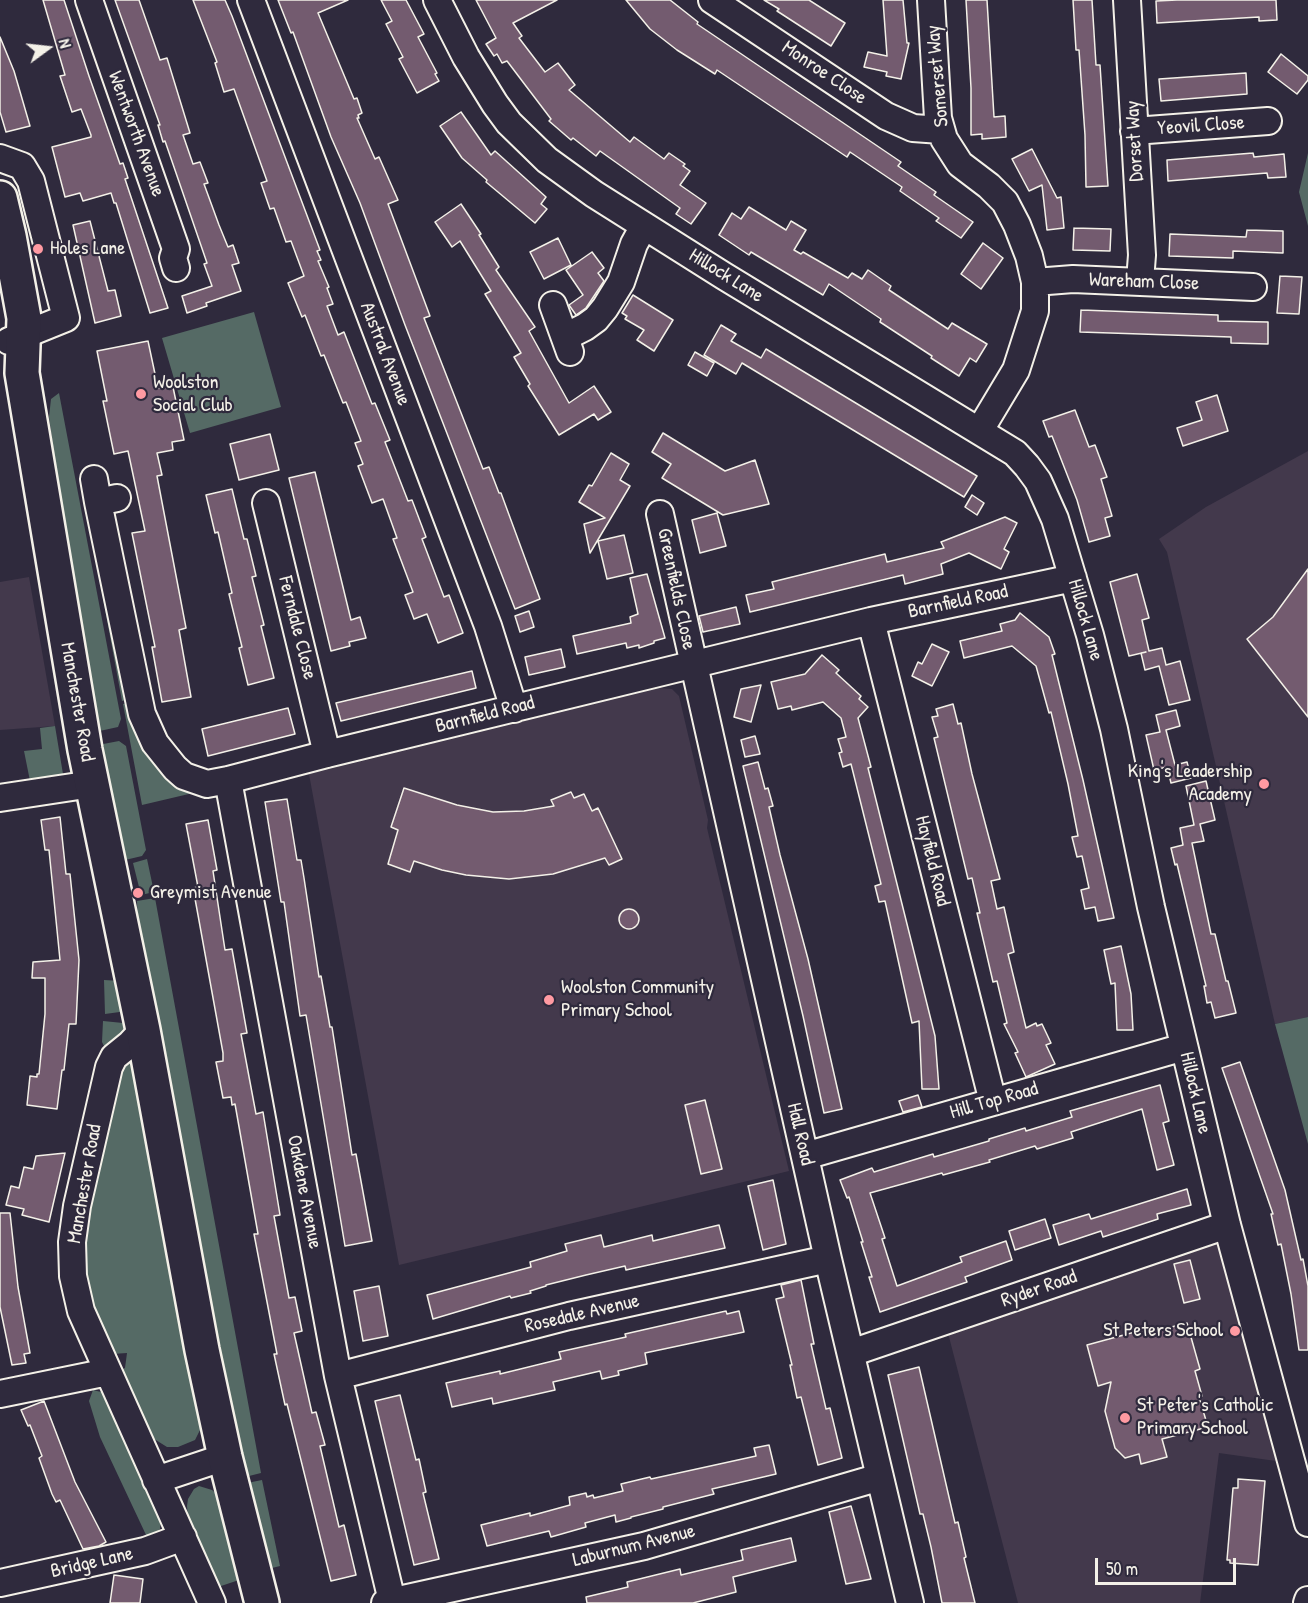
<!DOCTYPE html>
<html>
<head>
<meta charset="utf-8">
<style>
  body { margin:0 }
  #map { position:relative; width:1308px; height:1603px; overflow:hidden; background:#2f2a3d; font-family:"Patrick Hand",sans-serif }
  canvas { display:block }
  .north { position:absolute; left:18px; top:18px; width:60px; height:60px; -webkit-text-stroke:4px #2f2a3d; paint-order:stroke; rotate:75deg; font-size:16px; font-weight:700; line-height:24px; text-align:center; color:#f4f1e8 }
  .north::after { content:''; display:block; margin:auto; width:21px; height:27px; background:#f4f1e8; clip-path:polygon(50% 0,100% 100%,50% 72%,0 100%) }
  .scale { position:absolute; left:1095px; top:1558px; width:141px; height:27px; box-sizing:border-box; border:3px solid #f4f1e8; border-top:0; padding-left:8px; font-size:18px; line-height:21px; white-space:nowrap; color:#f4f1e8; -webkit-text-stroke:4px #2f2a3d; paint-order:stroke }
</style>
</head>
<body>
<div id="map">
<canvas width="1308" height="1603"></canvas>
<div class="north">N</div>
<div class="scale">50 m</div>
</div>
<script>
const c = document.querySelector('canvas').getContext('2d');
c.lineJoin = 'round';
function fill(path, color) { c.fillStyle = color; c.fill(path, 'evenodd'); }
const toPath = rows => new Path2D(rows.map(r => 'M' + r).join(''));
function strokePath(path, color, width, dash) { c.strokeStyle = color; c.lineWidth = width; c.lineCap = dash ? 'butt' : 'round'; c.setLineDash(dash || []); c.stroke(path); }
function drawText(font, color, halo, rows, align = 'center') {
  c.font = font + ' "Patrick Hand",sans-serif'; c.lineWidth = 4.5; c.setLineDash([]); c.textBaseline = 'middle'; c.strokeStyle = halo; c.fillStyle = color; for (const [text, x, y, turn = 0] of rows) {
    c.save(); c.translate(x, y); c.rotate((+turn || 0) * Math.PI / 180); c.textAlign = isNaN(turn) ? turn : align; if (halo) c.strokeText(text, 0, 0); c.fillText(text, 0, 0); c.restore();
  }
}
const built = toPath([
  [1308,451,1308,1017,1275,1024,1167,552,1159,539,1206,507],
  [29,577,55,726,0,730,0,582],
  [660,688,672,689,679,696,708,820,707,828,789,1171,399,1265,309,774],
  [1225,1230,1291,1461,1276,1461,1219,1453,1200,1603,1018,1603,948,1333]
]);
const green = toPath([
  [1308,153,1308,226,1299,192],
  [254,312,281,407,190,433,162,338],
  [59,393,121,719,118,727,95,732,74,601,49,417,51,399],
  [84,473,133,698,122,701,80,474],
  [133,702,192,789,193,793,142,805,123,704],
  [55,726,63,774,30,781,24,751,42,749,40,728],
  [119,741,126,746,146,850,142,856,125,860,114,829,98,745],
  [147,859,154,892,141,895,133,863],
  [155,898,261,1473,245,1477,216,1350,139,960,137,901],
  [104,980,121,981,127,1011,105,1014],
  [1308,1017,1308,1144,1275,1024],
  [103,1021,123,1023,125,1026,120,1037,105,1048,102,1042],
  [126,1062,132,1063,202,1426,195,1440,178,1447,167,1447,151,1437,119,1371,125,1368,127,1353,112,1354,93,1328,80,1259,118,1069],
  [93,1390,105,1393,161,1517,160,1529,156,1534,147,1537,100,1437,89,1401],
  [262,1480,280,1566,268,1569,247,1483],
  [199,1486,212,1490,218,1495,239,1580,218,1587,188,1519,187,1506,188,1499,194,1489]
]);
const building = toPath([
  [43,0,64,0,89,76,120,164,123,163,128,178,125,179,168,308,150,313,116,203,114,203,111,193,83,201,80,193,65,197,52,147,91,137,91,135,81,109,72,112,60,76,65,75,43,0],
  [115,0,139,0,160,60,167,58,190,133,183,135,193,164,200,162,208,183,204,184,219,225,228,247,233,245,239,263,232,265,241,291,206,303,207,306,187,313,182,296,212,286,204,264,207,263,165,141,163,142,158,125,160,125,115,0],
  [193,0,225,0,232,16,320,250,317,251,321,260,318,261,329,287,327,288,333,304,327,306,338,335,344,332,372,404,375,403,390,440,385,442,408,501,412,500,426,537,422,539,444,597,449,595,463,633,438,643,427,614,414,619,405,595,413,592,393,539,397,538,383,499,372,503,358,466,363,464,355,443,361,441,346,402,343,403,324,355,321,356,305,315,302,317,288,283,304,276,291,241,286,242,274,208,270,209,261,183,267,181,234,89,224,92,215,63,217,62,193,0],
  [278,0,348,0,318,13,354,99,357,98,362,113,358,115,359,118,357,118,375,159,379,157,398,200,388,204,430,316,424,318,483,469,489,467,499,493,501,493,540,599,515,609,405,325,360,203,331,137,293,32,291,33,278,0],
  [381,0,406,0,424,34,418,37,437,73,435,74,439,81,417,93,399,59,403,57,386,24,392,21,381,0],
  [476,0,557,0,513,23,522,36,519,38,545,72,558,63,575,85,569,90,630,142,634,137,664,159,669,153,685,164,683,166,690,171,680,185,706,203,691,224,676,214,680,208,600,151,596,156,573,138,571,140,549,121,551,119,507,61,502,63,497,54,494,56,486,44,496,38,476,0],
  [626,0,670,0,698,22,697,24,901,162,898,166,936,192,934,195,973,222,961,238,936,221,939,218,900,191,902,187,850,152,847,157,717,70,715,74,677,50,650,29,626,0],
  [764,0,809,0,845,23,831,46,777,11,779,9,764,0],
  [883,0,903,0,907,43,909,43,901,79,886,76,887,72,864,67,868,52,887,56,883,0],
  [966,0,987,0,994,117,1005,116,1006,137,982,139,982,134,971,135,971,88,966,0],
  [1073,0,1092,0,1096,65,1100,65,1108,186,1086,187,1085,135,1079,50,1076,50,1073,0],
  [1177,0,1276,0,1277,20,1259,21,1259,17,1157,23,1156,1,1177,0],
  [0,37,14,71,30,126,6,132,0,112,0,37],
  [1281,54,1308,76,1308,80,1297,94,1268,72,1281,54],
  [1246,73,1247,94,1161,101,1159,79,1246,73],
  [461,112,491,155,495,151,546,197,541,204,547,209,535,223,486,182,487,180,462,158,440,126,461,112],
  [1032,149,1057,198,1061,197,1064,228,1047,230,1042,185,1029,191,1012,159,1032,149],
  [1253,153,1254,157,1284,154,1286,177,1268,178,1267,173,1168,181,1167,160,1253,153],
  [461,204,481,234,479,235,499,267,496,270,535,327,529,331,569,403,594,386,611,412,598,420,594,414,559,435,528,386,530,384,514,357,521,353,485,294,491,291,460,241,452,247,435,222,461,204],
  [749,207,786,230,791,221,806,230,794,250,801,254,803,252,848,278,852,273,862,279,868,270,891,286,889,290,948,329,952,323,987,344,976,362,970,358,959,376,931,358,932,356,880,322,881,319,829,284,823,295,751,252,749,255,719,235,732,213,741,219,749,207],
  [90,221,108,291,115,290,121,316,95,323,73,225,90,221],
  [1074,228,1111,229,1110,251,1073,250,1074,228],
  [1247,230,1283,231,1283,253,1233,251,1233,258,1169,256,1170,234,1246,237,1247,230],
  [558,238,571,265,544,279,530,252,558,238],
  [983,243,1003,258,981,289,961,274,983,243],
  [592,252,604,268,598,273,604,281,586,308,576,315,569,305,583,295,566,270,592,252],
  [1280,276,1302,277,1299,314,1277,313,1280,276],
  [633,295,673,320,654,351,637,340,644,330,625,319,627,316,622,313,633,295],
  [1081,310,1218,315,1218,321,1268,322,1268,344,1231,343,1231,337,1080,332,1081,310],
  [721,325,736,334,731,341,761,358,766,349,977,476,964,497,742,363,736,374,704,355,721,325],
  [148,341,158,388,173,387,184,440,172,442,173,450,157,453,162,475,157,476,186,628,179,630,191,697,162,702,152,647,155,647,132,533,145,531,128,451,114,454,103,401,107,401,97,351,148,341],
  [695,352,714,363,707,376,688,365,695,352],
  [1217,395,1228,431,1183,446,1177,428,1202,420,1196,402,1217,395],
  [1075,410,1089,447,1095,445,1107,477,1101,479,1112,516,1105,518,1110,536,1089,542,1077,500,1052,436,1049,437,1043,421,1075,410],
  [663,433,725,471,755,460,769,504,723,515,662,478,671,464,652,452,663,433],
  [270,434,279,470,239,480,230,444,270,434],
  [611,453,629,464,620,480,630,486,590,553,584,524,605,518,579,502,589,485,592,486,611,453],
  [315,472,351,620,360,617,366,638,349,642,350,646,331,651,289,478,315,472],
  [232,489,244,539,247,539,256,576,252,577,264,625,261,626,274,678,248,685,239,648,242,647,229,594,232,593,218,532,215,533,206,495,232,489],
  [972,495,984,503,977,515,965,507,972,495],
  [717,513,726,546,700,553,692,520,717,513],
  [1005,517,1017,523,1004,549,1009,552,1001,569,969,553,941,564,943,574,905,584,903,575,750,612,746,595,774,589,772,582,885,554,887,562,944,548,941,542,1005,517],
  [624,535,633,573,607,579,598,541,624,535],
  [1308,569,1308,717,1247,639,1273,617,1308,569],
  [647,574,665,638,654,641,654,643,639,648,639,645,627,648,626,643,577,654,573,636,631,623,630,617,638,614,630,578,647,574],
  [1137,574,1149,618,1142,620,1149,651,1162,648,1166,665,1180,661,1190,700,1169,705,1159,666,1145,670,1141,653,1146,652,1129,656,1110,582,1137,574],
  [736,607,740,624,703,632,699,616,736,607],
  [529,611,534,627,520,632,515,616,529,611],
  [1020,613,1049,637,1055,654,1052,655,1083,780,1114,918,1098,921,1095,907,1085,909,1081,890,1089,888,1082,856,1077,857,1072,837,1078,836,1068,784,1051,712,1049,713,1036,666,1012,646,964,658,960,641,1002,631,1000,624,1015,620,1020,613],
  [932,644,949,652,932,686,912,676,918,662,922,664,932,644],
  [561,649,565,667,529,675,525,657,561,649],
  [822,655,839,670,836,673,861,696,859,699,868,707,858,718,871,767,868,768,935,1036,939,1089,922,1089,919,1021,912,1023,885,901,879,902,875,886,881,884,851,764,843,767,839,753,842,752,838,739,846,737,841,718,823,702,792,710,791,706,778,709,771,682,805,674,822,655],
  [472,671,476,688,341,721,336,703,472,671],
  [761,685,751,722,734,717,741,689,761,685],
  [953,704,958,724,961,723,972,774,1000,879,991,881,997,909,1004,907,1014,952,1008,954,1026,1028,1036,1023,1037,1026,1042,1024,1051,1043,1046,1045,1055,1064,1026,1077,1015,1053,1018,1052,1004,1024,1007,1023,997,981,993,982,977,913,980,913,972,878,968,879,934,738,938,737,932,717,938,716,936,709,953,704],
  [288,708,295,734,208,756,202,729,288,708],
  [1176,710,1180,726,1166,730,1175,765,1187,762,1191,778,1171,783,1167,767,1154,770,1146,735,1160,732,1156,715,1176,710],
  [755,736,760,754,745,757,741,740,755,736],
  [758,762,765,789,768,788,773,806,769,807,780,855,808,959,842,1109,824,1113,803,1016,743,766,758,762],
  [1206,781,1215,820,1200,824,1204,841,1192,843,1211,934,1215,934,1226,981,1228,981,1236,1013,1215,1018,1211,1002,1207,1003,1204,986,1206,986,1177,864,1175,865,1171,848,1183,845,1180,828,1194,825,1186,786,1206,781],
  [404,788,457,805,493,812,524,811,554,806,551,800,571,792,574,798,584,794,592,811,598,808,622,859,609,865,605,858,553,874,509,879,466,875,442,870,414,861,410,872,388,864,398,830,391,827,404,788],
  [287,799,297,860,301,860,304,878,319,977,321,976,330,1027,332,1027,352,1155,356,1154,372,1241,345,1246,306,1015,300,1016,284,902,281,902,265,802,287,799],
  [60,817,66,874,70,874,79,960,76,1024,69,1024,64,1070,62,1070,57,1109,27,1105,30,1076,37,1077,37,1074,39,1074,45,1014,45,978,32,978,33,962,60,960,49,850,45,850,41,820,60,817],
  [208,820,217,870,213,871,225,950,232,949,247,1033,241,1034,256,1114,263,1112,280,1215,274,1216,289,1298,295,1297,302,1331,294,1333,312,1413,316,1412,325,1445,320,1446,339,1527,344,1525,356,1575,331,1581,287,1404,285,1405,274,1354,277,1354,254,1234,258,1234,235,1104,232,1105,231,1097,223,1098,216,1062,223,1061,223,1053,198,915,193,888,198,887,186,824,208,820],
  '619 919a10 10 0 1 1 20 0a10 10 0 1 1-20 0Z',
  [1121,946,1131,994,1133,1030,1117,1030,1115,983,1111,984,1104,950,1121,946],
  [1240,1062,1285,1190,1301,1260,1303,1259,1308,1286,1308,1350,1299,1350,1291,1294,1281,1244,1278,1245,1271,1214,1273,1214,1222,1068,1240,1062],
  [1160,1085,1169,1121,1163,1123,1174,1165,1157,1170,1142,1109,1071,1132,1073,1138,1037,1149,1035,1146,989,1160,990,1162,943,1175,942,1173,870,1193,885,1238,882,1239,897,1286,962,1262,960,1257,1006,1241,1012,1260,965,1277,967,1282,880,1312,869,1277,872,1277,861,1242,863,1242,849,1197,847,1198,840,1180,872,1168,874,1172,933,1154,934,1157,989,1141,989,1139,1025,1128,1026,1131,1072,1117,1070,1111,1160,1085],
  [918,1095,922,1107,903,1112,899,1101,918,1095],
  [705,1100,722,1169,701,1174,685,1105,705,1100],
  [65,1153,49,1222,22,1215,24,1209,6,1205,11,1186,19,1188,24,1167,33,1169,36,1156,65,1153],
  [773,1180,786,1244,763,1250,748,1186,773,1180],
  [1187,1189,1191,1205,1157,1214,1158,1219,1103,1237,1101,1231,1059,1245,1053,1225,1089,1214,1091,1219,1187,1189],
  [0,1213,10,1213,18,1287,30,1353,24,1354,26,1363,12,1365,0,1307,0,1213],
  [1045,1219,1051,1238,1015,1250,1009,1231,1045,1219],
  [719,1225,725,1248,626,1270,625,1266,586,1275,546,1285,546,1286,530,1291,531,1293,511,1298,510,1296,433,1319,427,1295,531,1267,530,1262,567,1251,565,1244,601,1235,604,1247,652,1235,653,1241,719,1225],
  [1190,1260,1200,1299,1184,1303,1174,1264,1190,1260],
  [801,1280,814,1344,811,1344,826,1409,830,1408,842,1458,818,1465,801,1397,797,1398,790,1365,792,1365,776,1299,784,1297,781,1285,801,1280],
  [379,1286,388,1336,363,1341,354,1291,379,1286],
  [726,1311,727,1314,739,1311,744,1332,645,1353,647,1364,618,1371,619,1375,602,1379,600,1371,553,1382,555,1390,493,1404,492,1398,452,1407,446,1383,500,1371,500,1374,561,1359,559,1352,626,1337,625,1334,726,1311],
  [1187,1323,1200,1369,1195,1371,1202,1396,1199,1397,1208,1427,1162,1439,1167,1457,1141,1464,1139,1454,1125,1458,1115,1448,1105,1411,1111,1382,1098,1386,1087,1345,1142,1330,1144,1334,1187,1323],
  [919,1367,955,1523,958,1522,966,1557,964,1558,975,1603,942,1603,931,1547,923,1514,920,1514,912,1479,888,1375,919,1367],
  [400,1395,416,1460,419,1459,426,1492,423,1493,439,1559,414,1565,375,1401,400,1395],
  [44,1401,75,1482,106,1542,99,1546,83,1549,60,1500,56,1502,52,1494,39,1458,42,1456,30,1425,28,1426,21,1410,44,1401],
  [769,1445,776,1474,712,1489,714,1494,663,1507,663,1509,631,1517,631,1518,616,1522,615,1515,585,1523,586,1527,551,1537,549,1531,487,1546,481,1525,530,1513,530,1516,570,1505,569,1497,586,1493,587,1497,593,1495,594,1498,623,1491,621,1484,650,1477,651,1479,756,1456,754,1448,769,1445],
  [1238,1479,1265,1481,1258,1565,1230,1563,1230,1560,1227,1560,1233,1488,1238,1488,1238,1479],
  [851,1506,871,1579,846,1584,829,1512,851,1506],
  [791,1538,796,1561,733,1577,736,1592,693,1603,587,1603,586,1597,628,1587,627,1582,680,1569,681,1575,743,1560,741,1550,791,1538],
  [114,1575,143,1579,140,1603,110,1603,114,1575]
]);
const minor = toPath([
  [89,0,176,249,173,258,176,268],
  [251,0,488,626,514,709],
  [437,0,466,57,495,104,509,123,547,160,594,194,724,276,1015,453,1027,466,1038,481,1055,519,1090,635,1114,729,1151,907,1227,1225,1308,1523],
  [712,0,886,116,913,128,941,130],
  [931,0,938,118,944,139,960,164,989,186,1005,202,1017,225,1029,256,1035,282,1035,311,1016,370,980,430],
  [1127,0,1142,255,1140,281],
  [1134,131,1268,121],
  [0,158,22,166,31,181,66,318,9,341],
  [1035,282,1073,279,1253,287],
  [553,305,570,352],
  [565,337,585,327,596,319,605,308,621,282,634,244,644,226],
  [94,479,98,502,117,498],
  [98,502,142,714,155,743,175,768,184,776,207,784,228,780,327,754,871,621,1073,578],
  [266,503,327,754],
  [660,514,828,1259,910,1603],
  [871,621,993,1102],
  [228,780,338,1376,392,1601],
  [0,798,92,784],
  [143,1030,130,1044,114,1057,109,1067,77,1206,72,1242,73,1276,81,1311,212,1603],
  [805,1156,1184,1047],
  [851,1353,1227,1225],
  [338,1376,569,1316,828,1259],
  [0,1394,108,1372],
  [156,1480,225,1457],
  [0,1583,145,1551,183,1537],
  [385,1603,644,1546,880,1477],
  [1307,1603,1308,1600]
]);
const major = toPath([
  [0,198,9,236,24,318,22,373,85,750,143,1030,202,1350,225,1457,262,1603]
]);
const markers = [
  [38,249,6,"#ff9aa2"],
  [141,394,6,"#ff9aa2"],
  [1264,784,6,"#ff9aa2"],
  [138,893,6,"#ff9aa2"],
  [549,1000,6,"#ff9aa2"],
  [1235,1331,6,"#ff9aa2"],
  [1125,1418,6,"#ff9aa2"]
];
const streetNames = [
  ["Monroe Close",824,73,34],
  ["Somerset Way",938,76,-95],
  ["Yeovil Close",1201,126,-4],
  ["Wentworth Avenue",136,134,70],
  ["Dorset Way",1135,141,-93],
  ["Hillock Lane",726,276,32],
  ["Wareham Close",1144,282,2],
  ["Austral Avenue",385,354,69],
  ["Greenfields Close",676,589,78],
  ["Barnfield Road",958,602,-12],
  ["Hillock Lane",1085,620,74],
  ["Ferndale Close",297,628,76],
  ["Manchester Road",77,702,80],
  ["Barnfield Road",485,715,-14],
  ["Hayfield Road",932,861,76],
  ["Hillock Lane",1195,1093,77],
  ["Hill Top Road",994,1101,-16],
  ["Hall Road",800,1134,77],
  ["Manchester Road",85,1184,-80],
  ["Oakdene Avenue",304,1192,79],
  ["Ryder Road",1039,1289,-19],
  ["Rosedale Avenue",582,1314,-13],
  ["Laburnum Avenue",634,1546,-14],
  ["Bridge Lane",92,1563,-13]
];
const poiNames = [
  ["Holes Lane",50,249],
  ["Woolston",153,383],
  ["Social Club",153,406],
  ["King's Leadership",1252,772,"right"],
  ["Academy",1252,795,"right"],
  ["Greymist Avenue",150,893],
  ["Woolston Community",561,988],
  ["Primary School",561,1011],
  ["St Peters School",1223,1331,"right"],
  ["St Peter's Catholic",1137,1406],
  ["Primary School",1137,1429]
];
fill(built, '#43394c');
fill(green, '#556a65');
fill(building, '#735b6f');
strokePath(building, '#f4f1e8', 1.5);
strokePath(minor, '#f4f1e8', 30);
strokePath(major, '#f4f1e8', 38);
strokePath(minor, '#2f2a3d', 26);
strokePath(major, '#2f2a3d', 33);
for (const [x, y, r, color] of markers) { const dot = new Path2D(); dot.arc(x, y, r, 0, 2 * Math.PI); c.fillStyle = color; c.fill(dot); strokePath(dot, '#2f2a3d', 2); }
drawText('20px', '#f4f1e8', '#2f2a3d', streetNames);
drawText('20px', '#f4f1e8', '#2f2a3d', poiNames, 'left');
</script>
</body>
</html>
